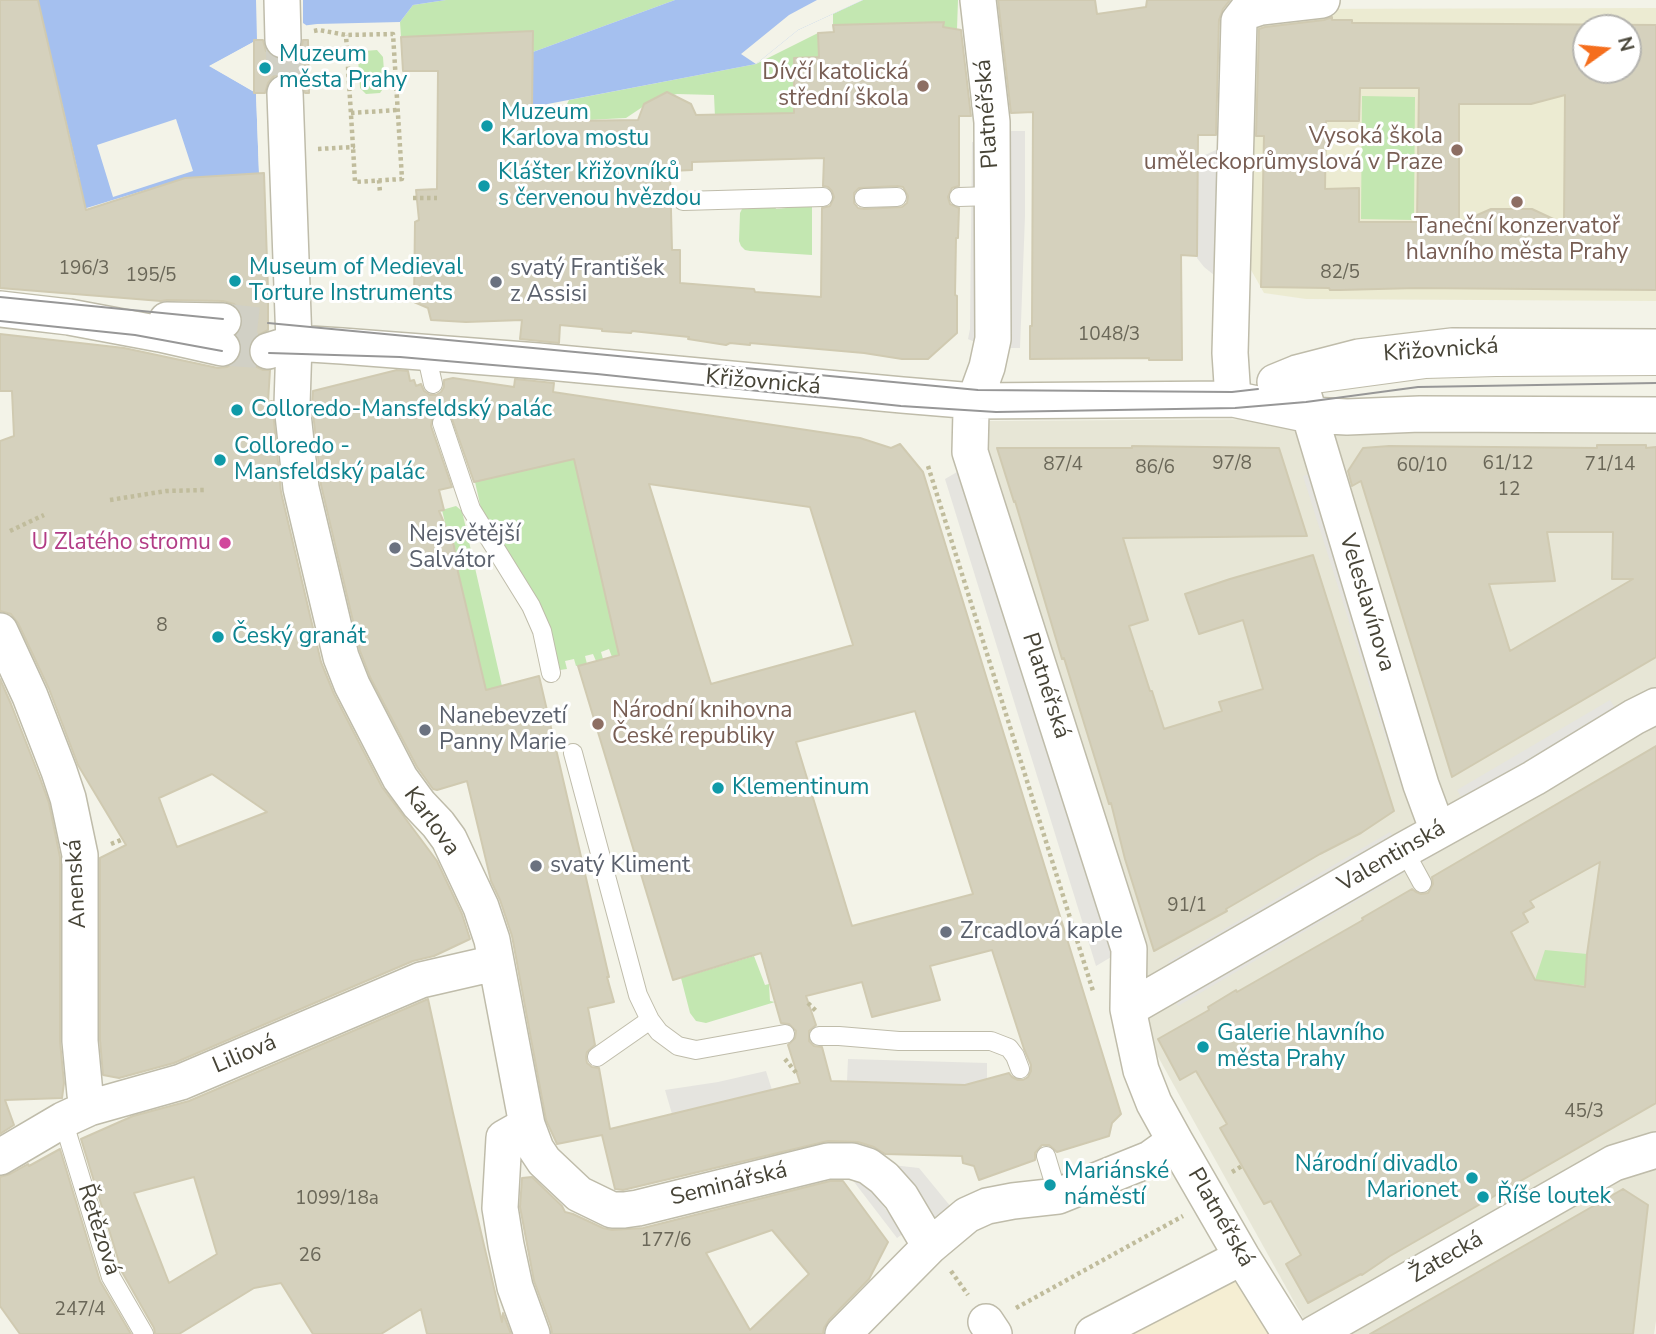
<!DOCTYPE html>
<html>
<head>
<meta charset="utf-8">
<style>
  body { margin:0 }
  #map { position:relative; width:1656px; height:1334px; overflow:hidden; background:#f3f3e8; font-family:"Nunito Sans",sans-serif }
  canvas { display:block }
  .north { position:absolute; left:1572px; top:14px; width:70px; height:70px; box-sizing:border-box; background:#fff; border:2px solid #b5b4af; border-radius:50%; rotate:75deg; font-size:19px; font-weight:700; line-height:28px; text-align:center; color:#474437 }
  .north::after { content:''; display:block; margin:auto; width:24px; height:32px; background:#f56e1d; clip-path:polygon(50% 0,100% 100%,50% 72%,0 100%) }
</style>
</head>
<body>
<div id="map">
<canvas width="1656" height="1334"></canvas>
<div class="north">N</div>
</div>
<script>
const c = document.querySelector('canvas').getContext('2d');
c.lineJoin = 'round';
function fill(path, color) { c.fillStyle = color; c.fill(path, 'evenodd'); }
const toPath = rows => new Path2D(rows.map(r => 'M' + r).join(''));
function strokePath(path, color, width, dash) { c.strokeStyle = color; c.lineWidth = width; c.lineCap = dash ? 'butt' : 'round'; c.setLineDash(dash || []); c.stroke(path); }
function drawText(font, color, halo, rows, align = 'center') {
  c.font = font + ' "Nunito Sans",sans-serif'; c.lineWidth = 6; c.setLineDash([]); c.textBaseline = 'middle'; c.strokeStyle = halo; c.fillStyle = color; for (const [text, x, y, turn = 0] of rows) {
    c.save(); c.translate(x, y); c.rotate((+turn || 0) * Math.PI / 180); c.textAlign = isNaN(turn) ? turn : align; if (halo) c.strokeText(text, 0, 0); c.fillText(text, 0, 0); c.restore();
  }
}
const residential = toPath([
  [1289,419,1656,423,1656,1321,1654,1334,1312,1334,1141,1026,978,463,984,421]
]);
const commercial = toPath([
  [1234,1269,1270,1334,1111,1334]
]);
const education = toPath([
  [1656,8,1656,301,1306,299,1264,293,1246,261,1249,28,1277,9],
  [1586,28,1628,28,1628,70,1586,70]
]);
const green = toPath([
  [446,0,675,0,533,52,533,31,401,37,400,22,413,5],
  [863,0,958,0,957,29,943,30,944,23,833,25,833,14],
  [818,33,819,57,794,58,794,97,797,113,715,117,714,95,677,94,653,100,626,118,568,121,566,106,569,100,756,64],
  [377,50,383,57,385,86,380,93,366,94,360,88,358,58,364,51],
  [1362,96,1415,97,1414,220,1361,219],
  [812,204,812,255,750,251,745,250,741,246,739,241,740,213,742,209,775,206,776,209,786,208,786,205],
  [574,459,619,655,612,657,609,649,601,652,603,659,596,661,593,654,585,656,587,664,576,666,574,659,565,661,567,669,560,670,549,630,482,513,475,482],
  [456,506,462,511,502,686,483,691,464,596,463,592,460,592,451,538,448,535,442,510],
  [1545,950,1587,954,1604,988,1535,980],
  [754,956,765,985,769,984,770,1001,775,1002,706,1023,696,1021,690,1013,681,978]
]);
const parking = toPath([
  [1005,131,1025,131,1025,216,1020,348,1003,348],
  [972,142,985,142,977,343,968,339,970,329],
  [1224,149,1220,275,1214,275,1204,267,1197,258,1198,163,1205,155,1216,150],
  [964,468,1118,953,1096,966,945,479],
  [1313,473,1410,782,1401,786,1303,476],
  [1610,700,1620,716,1467,807,1457,790],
  [1632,736,1457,842,1178,1006,1172,995],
  [1390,832,1396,841,1173,970,1168,962],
  [848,1059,987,1063,987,1079,965,1085,847,1081],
  [766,1071,772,1090,672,1114,665,1090,718,1082],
  [892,1165,919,1168,956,1213,931,1219],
  [858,1173,904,1233,897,1238,851,1178]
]);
const water = toPath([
  [38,0,446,0,413,5,400,22,317,24,301,26,257,40,210,66,256,93,259,173,185,178,34,224,80,181],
  [675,0,863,0,798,30,756,64,532,107,533,52]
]);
const pier = toPath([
  [256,0,303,0,303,23,306,25,306,28,255,43,216,66,259,92,263,173,259,173,256,93,209,66,257,40],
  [817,0,863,0,798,30,756,64,741,54,789,15],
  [176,119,193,171,113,197,97,145]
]);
const building = toPath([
  [0,0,38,0,86,210,185,178,264,173,268,290,268,330,253,338,249,346,249,356,255,366,263,370,270,370,268,402,272,401,281,492,321,662,334,694,382,787,437,861,462,914,470,939,434,956,413,961,174,1063,119,1078,103,1075,100,1040,100,858,126,845,78,765,49,689,18,623,11,614,0,611,0,441,14,436,12,391,0,391,0,334,124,348,218,368,227,367,236,362,241,353,241,343,237,335,241,331,243,321,240,311,234,304,223,301,167,300,161,301,0,288,0,0],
  [212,774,267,812,177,847,159,798,212,774],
  [998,0,1095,0,1097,14,1146,7,1147,0,1230,0,1223,9,1219,20,1216,135,1198,135,1197,256,1181,255,1182,360,1149,360,1149,358,1030,359,1030,326,1032,326,1033,112,1011,113,998,0],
  [1332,17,1332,20,1352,20,1352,23,1361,23,1656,25,1656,290,1416,288,1340,290,1330,290,1329,288,1261,287,1264,136,1256,136,1259,29,1265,27,1324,20,1332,17],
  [1586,28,1628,28,1628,70,1586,70,1586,28],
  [1360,88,1419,88,1417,222,1359,222,1359,188,1325,189,1326,121,1359,121,1360,88],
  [1565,95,1564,224,1532,209,1491,209,1459,223,1459,104,1531,104,1565,95],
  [944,22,943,27,961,30,971,116,959,116,959,186,952,188,948,197,950,204,959,208,958,238,956,238,955,295,957,296,957,333,928,359,902,359,864,353,750,343,750,345,730,343,726,345,688,339,689,337,632,331,631,333,602,331,602,329,560,325,559,343,520,339,522,320,466,322,431,320,428,308,414,302,415,222,419,220,416,190,437,189,438,71,403,71,401,37,533,31,532,107,566,106,568,121,638,120,644,104,667,92,691,104,696,115,794,113,794,58,819,57,818,33,834,32,833,25,944,22],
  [824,158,823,186,828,187,832,191,834,197,830,206,822,208,821,297,755,292,754,289,680,283,680,250,672,250,670,171,692,170,692,162,824,158],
  [897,186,903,187,908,196,907,203,902,207,864,209,858,208,854,203,854,193,859,188,897,186],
  [254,40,263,40,266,51,273,57,283,60,294,57,301,49,303,40,308,40,309,93,305,93,302,83,295,76,285,73,274,76,268,83,265,93,254,93,254,40],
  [397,370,408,371,410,381,414,380,416,386,421,384,424,391,430,395,436,395,441,392,444,387,444,380,453,378,514,387,515,379,554,383,553,392,860,438,891,448,900,444,923,472,1121,1114,1112,1123,1109,1136,1057,1152,1049,1145,1042,1145,1035,1153,1035,1160,979,1180,974,1166,963,1163,962,1156,885,1154,874,1147,858,1142,828,1141,623,1190,615,1189,602,1135,557,1144,546,1120,512,936,500,900,491,881,467,781,437,790,433,789,417,767,370,677,360,651,321,485,312,404,313,391,397,370],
  [439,412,449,414,452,419,474,482,574,459,619,655,578,666,673,980,761,953,781,1023,789,1024,796,1031,795,1038,788,1045,800,1083,610,1129,599,1068,592,1067,587,1063,586,1057,587,1052,595,1045,588,1008,614,1002,607,977,609,977,539,676,486,690,458,572,454,546,439,511,444,510,439,490,452,487,431,426,433,416,439,412],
  [649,484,810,507,853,645,711,684,649,484],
  [915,711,973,894,852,926,796,742,915,711],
  [992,950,1024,1049,1031,1065,1031,1071,1028,1077,1023,1080,1018,1080,1012,1077,1009,1073,965,1085,831,1081,822,1047,814,1046,809,1041,809,1031,816,1025,806,996,862,982,872,1017,940,1000,930,966,992,950],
  [1597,445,1646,445,1646,448,1656,447,1656,657,1452,777,1361,481,1352,486,1348,471,1363,448,1389,446,1597,448,1597,445],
  [1547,532,1613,532,1612,579,1633,579,1510,651,1489,584,1555,581,1547,532],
  [1132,446,1279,448,1307,536,1123,538,1148,620,1129,626,1150,691,1152,691,1164,729,1222,711,1219,702,1263,689,1243,620,1199,634,1185,594,1230,579,1313,555,1394,811,1361,833,1320,854,1226,909,1227,911,1154,951,1125,859,1111,803,1109,804,1064,658,1062,659,1015,501,1014,502,997,448,1132,448,1132,446],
  [0,679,11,704,40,778,49,803,60,857,60,1041,64,1083,62,1098,5,1100,14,1125,0,1134,0,679],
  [1656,746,1656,1103,1390,1256,1362,1275,1361,1274,1308,1303,1286,1264,1301,1255,1271,1201,1264,1204,1220,1128,1227,1124,1196,1071,1180,1080,1158,1039,1209,1010,1208,1007,1236,990,1237,992,1363,920,1362,918,1412,889,1416,892,1421,894,1428,893,1433,884,1432,877,1656,746],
  [1600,862,1587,954,1585,987,1535,980,1511,932,1528,922,1523,913,1534,907,1530,901,1600,862],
  [428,999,453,1113,502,1322,503,1313,511,1334,427,1334,421,1309,381,1334,313,1334,281,1283,254,1288,179,1334,155,1334,154,1328,122,1272,81,1139,133,1116,189,1101,428,999],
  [194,1177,217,1254,169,1283,134,1193,194,1177],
  [60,1149,100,1281,131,1334,20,1334,0,1306,0,1177,10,1174,28,1164,29,1166,60,1149],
  [532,1177,562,1206,565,1212,573,1214,603,1228,612,1230,643,1228,830,1181,843,1181,888,1242,869,1279,829,1320,824,1328,823,1334,552,1334,551,1327,534,1281,520,1207,522,1178,532,1177],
  [772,1230,809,1274,750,1330,706,1253,772,1230],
  [1623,1189,1648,1205,1633,1334,1370,1334,1623,1189]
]);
const streetTunnel = toPath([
  [283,40,285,93],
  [223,321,268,326],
  [222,348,268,351]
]);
const path = toPath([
  [314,31,319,30,346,35,393,34,402,179,355,182,353,147],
  [351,113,397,110],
  [318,149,353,147,346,35],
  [379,180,380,193],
  [413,198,437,198],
  [928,466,1093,991],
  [110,500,166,491,204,490],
  [10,531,44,515],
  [111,844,121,840],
  [808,1003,816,1011],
  [785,1059,798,1075],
  [1232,1172,1242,1166],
  [951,1271,968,1295],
  [1016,1308,1183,1216]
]);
const lane = toPath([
  [959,197,992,196],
  [864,198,897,197],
  [683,201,823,197],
  [426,353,433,384],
  [1314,384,1425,369,1496,367,1656,366],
  [442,423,471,509,531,606,542,631,551,673],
  [573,753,638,995,650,1020,659,1032,678,1046,696,1050,785,1034],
  [1404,850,1422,883],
  [819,1036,839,1036,899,1041,991,1041,1009,1048,1015,1056,1020,1069],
  [597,1057,650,1020],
  [63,1120,111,1277,144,1334],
  [1046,1156,1058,1196]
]);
const street = toPath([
  [282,0,283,40],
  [978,0,992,122,993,339,987,367,971,411,970,452,1129,949,1128,1009,1141,1070,1154,1103,1175,1141,1242,1257,1290,1334],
  [285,93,294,343,292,405,301,488,341,657,352,685,400,778,419,804,438,824,449,839,481,907,492,940,527,1125,536,1149,544,1161,579,1194,612,1210,624,1210,638,1208,828,1161,852,1161,868,1166,884,1178,901,1197,930,1246],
  [0,309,69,317,160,334,222,348],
  [167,320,223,321],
  [268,351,294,343,342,346,538,361,902,395,974,401,1233,399,1310,415,1347,417,1420,414,1656,415],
  [1297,373,1421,785,1438,831],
  [1275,382,1297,373,1359,357,1452,346,1656,347],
  [1233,399,1230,353,1239,21,1246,12,1261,7,1322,0],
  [0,631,30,696,59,771,68,798,80,855,80,1041,85,1094,89,1108],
  [1128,1009,1404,850,1534,778,1634,717,1656,706],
  [527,1125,504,1138,500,1208,506,1245,515,1287,532,1334],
  [0,1157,63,1120,89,1108,181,1082,421,980,495,963],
  [986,1322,994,1334],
  [843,1334,930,1246,967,1215,987,1206,1013,1201,1058,1196,1150,1159,1175,1141],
  [1093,1334,1242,1257],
  [1314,1334,1614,1163,1656,1150]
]);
const tram = toPath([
  [0,297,223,319],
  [0,321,135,335,222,351],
  [268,323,978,390,1232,392,1258,389],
  [269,353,400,357,597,374,901,406,996,412,1235,408,1306,402,1418,387,1656,383]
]);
const markers = [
  [265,68,7,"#0f9aa8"],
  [923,86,7,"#8d6e63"],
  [487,126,7,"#0f9aa8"],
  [1457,150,7,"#8d6e63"],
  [484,186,7,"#0f9aa8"],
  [1517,202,7,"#8d6e63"],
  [235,281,7,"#0f9aa8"],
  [496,282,7,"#6b7280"],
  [237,410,7,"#0f9aa8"],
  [220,460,7,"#0f9aa8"],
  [225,543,7,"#d1479c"],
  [395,548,7,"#6b7280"],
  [218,637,7,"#0f9aa8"],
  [598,724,7,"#8d6e63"],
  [425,730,7,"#6b7280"],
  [718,788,7,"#0f9aa8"],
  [536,866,7,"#6b7280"],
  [946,932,7,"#6b7280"],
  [1203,1047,7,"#0f9aa8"],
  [1472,1178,7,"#0f9aa8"],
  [1050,1185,7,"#0f9aa8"],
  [1483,1197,7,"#0f9aa8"]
];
const numberNames = [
  ["196/3",84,269],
  ["82/5",1340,273],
  ["195/5",151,276],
  ["1048/3",1109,335],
  ["97/8",1232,464],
  ["61/12",1508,464],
  ["87/4",1063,465],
  ["71/14",1610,465],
  ["60/10",1422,466],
  ["86/6",1155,468],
  ["12",1509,490],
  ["8",162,626],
  ["91/1",1187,906],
  ["45/3",1584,1112],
  ["1099/18a",337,1199],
  ["177/6",666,1241],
  ["26",310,1256],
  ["247/4",80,1310]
];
const cultureNames = [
  ["Muzeum",279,55],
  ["města Prahy",279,81],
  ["Muzeum",501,113],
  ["Karlova mostu",501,139],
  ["Klášter křižovníků",498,173],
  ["s červenou hvězdou",498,199],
  ["Museum of Medieval",249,268],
  ["Torture Instruments",249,294],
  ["Colloredo-Mansfeldský palác",251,410],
  ["Colloredo -",234,447],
  ["Mansfeldský palác",234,473],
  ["Český granát",232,637],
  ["Klementinum",732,788],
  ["Galerie hlavního",1217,1034],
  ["města Prahy",1217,1060],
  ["Národní divadlo",1458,1165,"right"],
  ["Marionet",1458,1191,"right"],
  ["Mariánské",1064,1172],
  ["náměstí",1064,1198],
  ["Říše loutek",1497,1197]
];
const educationNames = [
  ["Dívčí katolická",909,73],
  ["střední škola",909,99],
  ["Vysoká škola",1443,137],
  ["uměleckoprůmyslová v Praze",1443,163],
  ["Taneční konzervatoř",1517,227,"center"],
  ["hlavního města Prahy",1517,253,"center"],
  ["Národní knihovna",612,711,"left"],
  ["České republiky",612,737,"left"]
];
const streetNames = [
  ["Platnéřská",988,114,-94],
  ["Křižovnická",1441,351,-4],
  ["Křižovnická",763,383,5],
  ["Veleslavínova",1366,603,73],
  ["Platnéřská",1045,686,72],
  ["Karlova",431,822,54],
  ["Valentinská",1392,857,-30],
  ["Anenská",77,884,-93],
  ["Liliová",245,1055,-23],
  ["Seminářská",729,1185,-14],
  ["Platnéřská",1220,1218,60],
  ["Řetězová",98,1230,72],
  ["Žatecká",1447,1258,-30]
];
const worshipNames = [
  ["svatý František",510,269],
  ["z Assisi",510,295],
  ["Nejsvětější",409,535],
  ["Salvátor",409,561],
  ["Nanebevzetí",439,717],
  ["Panny Marie",439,743],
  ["svatý Kliment",550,866],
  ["Zrcadlová kaple",960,932]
];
const hotelNames = [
  ["U Zlatého stromu",211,543]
];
fill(residential, '#e7e6d6');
fill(commercial, '#f5eed3');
fill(education, '#ecebd2');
fill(green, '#c3e7b1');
fill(parking, '#e5e4df');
fill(water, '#a5c0ef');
fill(pier, '#f3f3e8');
fill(building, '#d5d1bd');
strokePath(building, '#d0cab1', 2);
strokePath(streetTunnel, '#d1d0c5', 35, [35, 18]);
strokePath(lane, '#bfbcaa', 20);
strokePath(street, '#bfbcaa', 38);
strokePath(path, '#c0bc9c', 4.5, [3.5, 3.5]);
strokePath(lane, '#fff', 18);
strokePath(street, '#fff', 35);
strokePath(tram, '#979797', 2);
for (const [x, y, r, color] of markers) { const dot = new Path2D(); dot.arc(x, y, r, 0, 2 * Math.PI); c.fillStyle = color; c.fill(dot); strokePath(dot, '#fff', 2.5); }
drawText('19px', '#6a6758', null, numberNames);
drawText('23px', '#0d838f', '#fff', cultureNames, 'left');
drawText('23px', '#785e54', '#fff', educationNames, 'right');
drawText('23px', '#474437', '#fff', streetNames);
drawText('23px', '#5b616d', '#fff', worshipNames, 'left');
drawText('23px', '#b23c85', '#fff', hotelNames, 'right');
</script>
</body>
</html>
